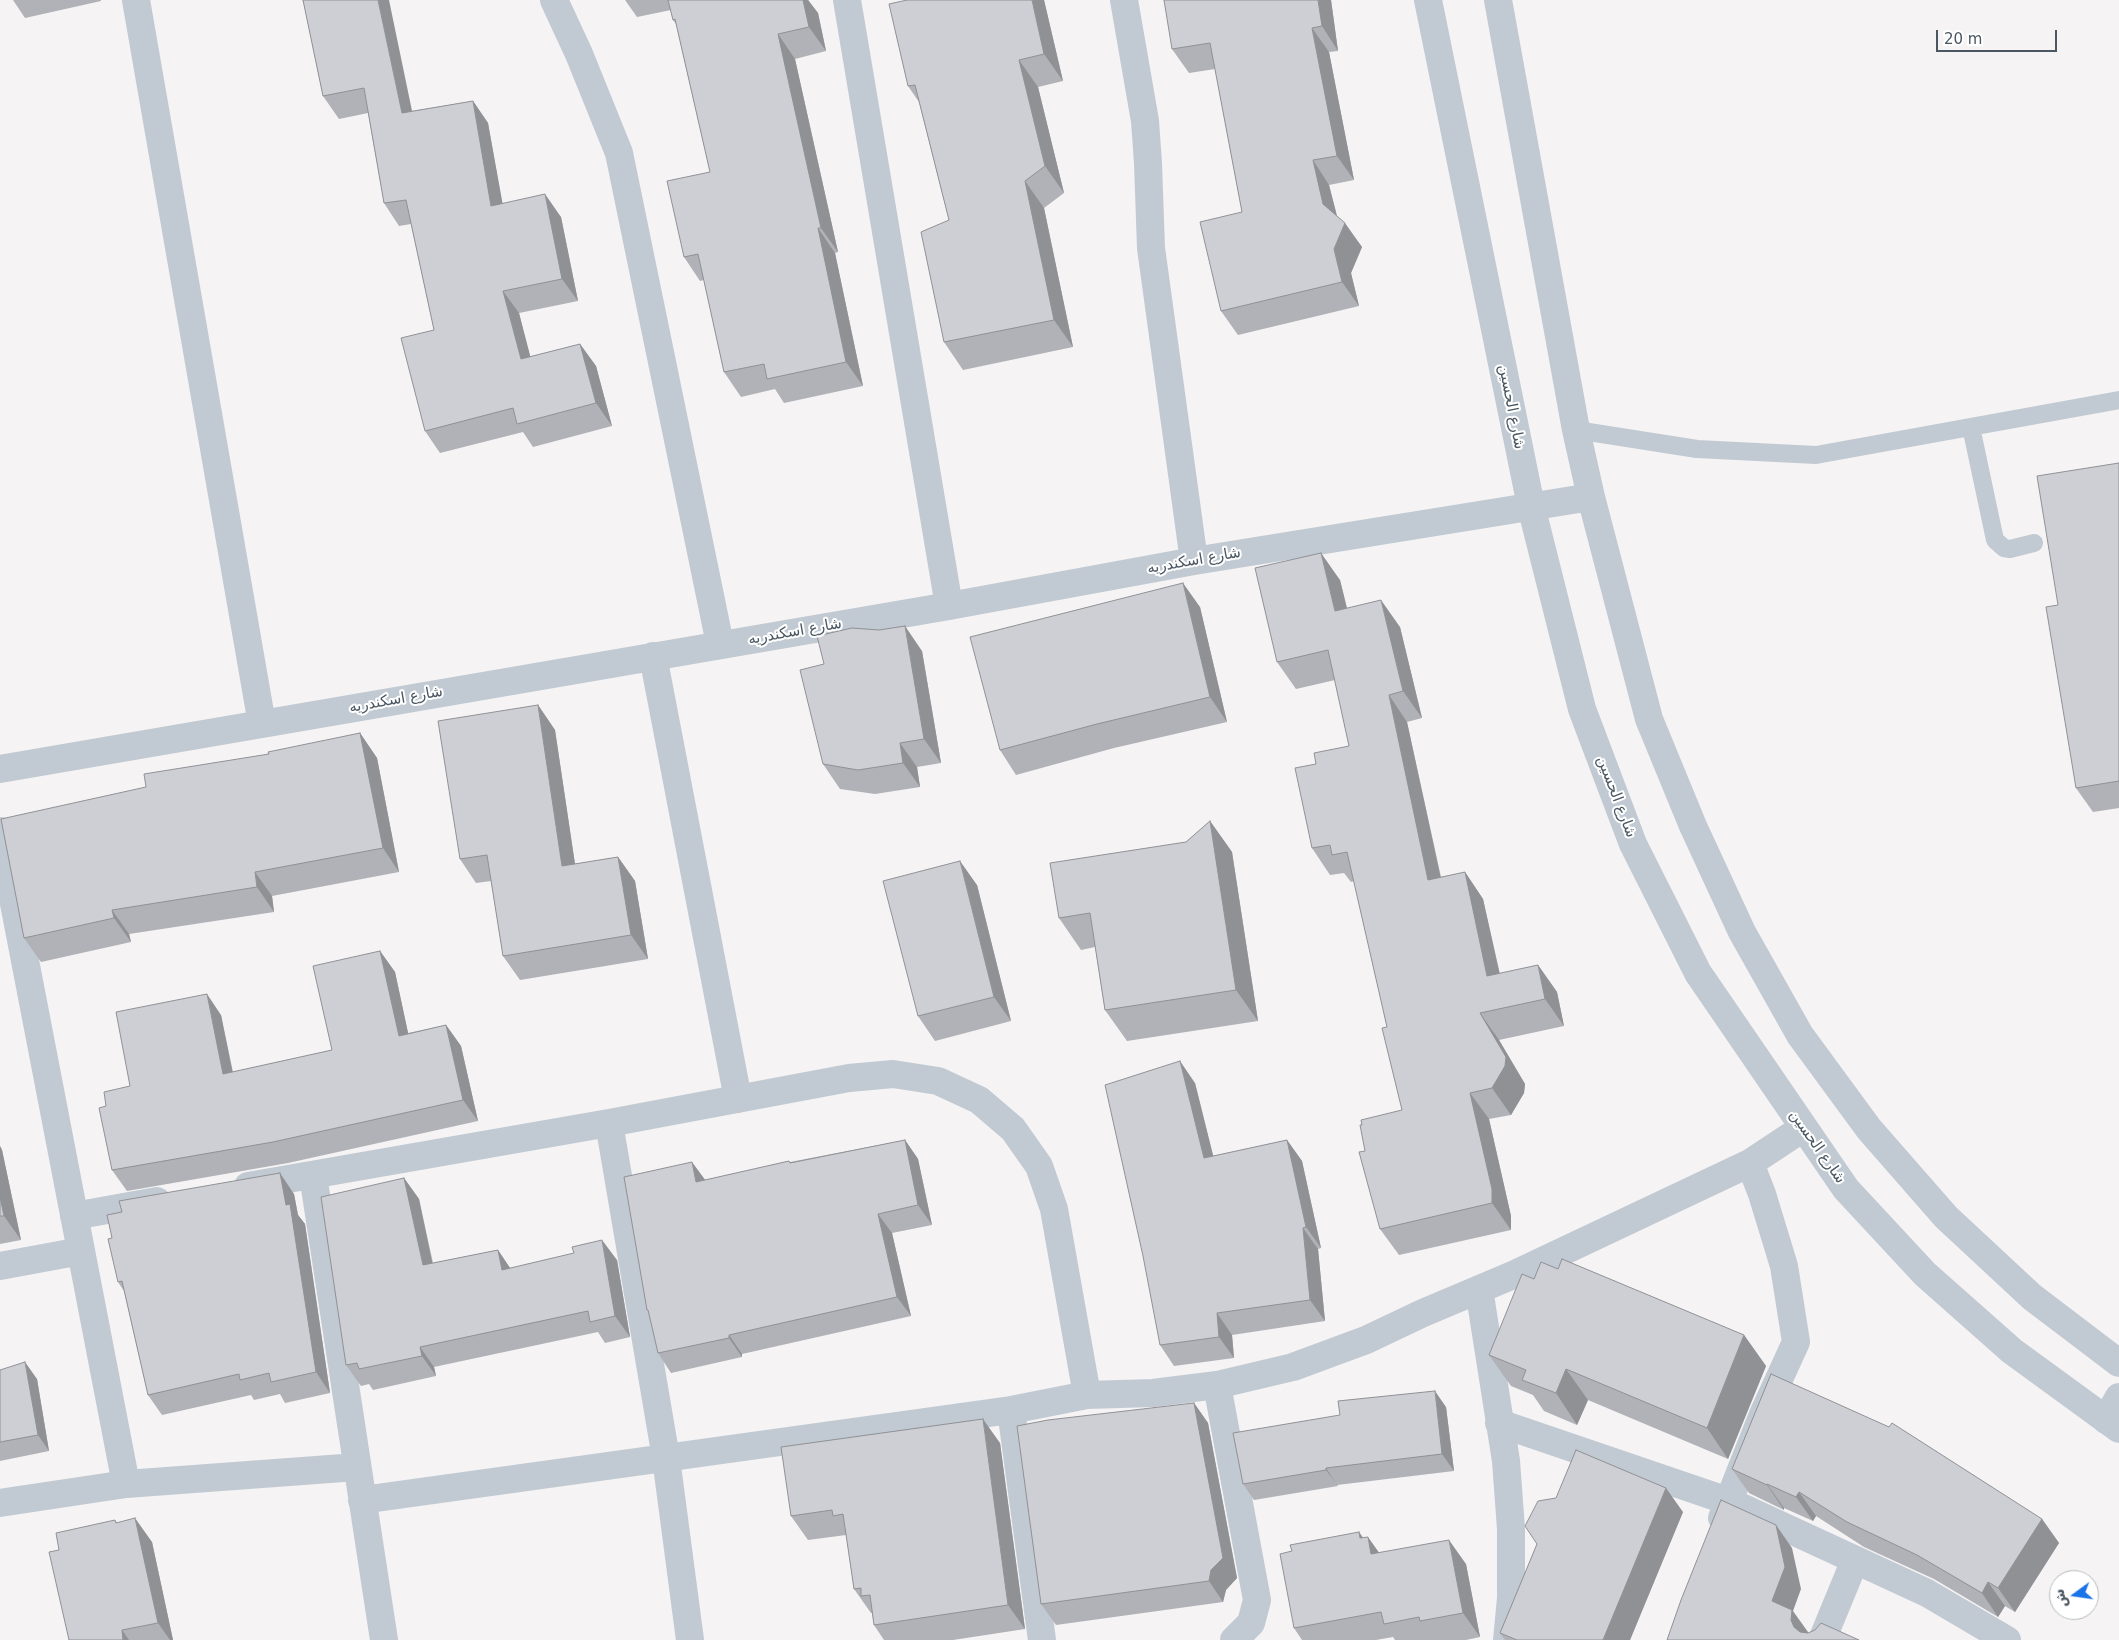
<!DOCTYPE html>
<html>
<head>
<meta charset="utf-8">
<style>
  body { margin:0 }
  #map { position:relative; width:2119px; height:1640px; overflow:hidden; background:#f5f3f3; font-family:"DejaVu Sans","Noto Naskh Arabic",sans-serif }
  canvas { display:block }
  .north { position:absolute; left:2049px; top:1570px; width:50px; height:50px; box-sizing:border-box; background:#fff; border:1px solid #b7bbc0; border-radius:50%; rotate:256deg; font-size:14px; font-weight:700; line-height:20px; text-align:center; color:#4a5661 }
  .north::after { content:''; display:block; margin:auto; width:18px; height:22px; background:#1a73e8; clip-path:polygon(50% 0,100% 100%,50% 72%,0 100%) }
  .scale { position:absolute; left:1936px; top:30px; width:121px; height:22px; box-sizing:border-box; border:2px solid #4a5661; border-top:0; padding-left:6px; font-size:15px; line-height:18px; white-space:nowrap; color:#4a5661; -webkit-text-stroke:4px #fff; paint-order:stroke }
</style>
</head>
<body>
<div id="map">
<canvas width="2119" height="1640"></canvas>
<div class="north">ش</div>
<div class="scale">20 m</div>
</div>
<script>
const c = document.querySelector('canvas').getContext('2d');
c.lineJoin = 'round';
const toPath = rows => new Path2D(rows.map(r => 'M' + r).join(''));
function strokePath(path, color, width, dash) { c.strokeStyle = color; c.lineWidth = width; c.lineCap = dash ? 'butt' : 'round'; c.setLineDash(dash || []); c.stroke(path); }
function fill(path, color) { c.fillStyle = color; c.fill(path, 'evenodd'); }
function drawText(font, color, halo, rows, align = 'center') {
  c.font = font + ' "DejaVu Sans","Noto Naskh Arabic",sans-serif'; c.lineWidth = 4; c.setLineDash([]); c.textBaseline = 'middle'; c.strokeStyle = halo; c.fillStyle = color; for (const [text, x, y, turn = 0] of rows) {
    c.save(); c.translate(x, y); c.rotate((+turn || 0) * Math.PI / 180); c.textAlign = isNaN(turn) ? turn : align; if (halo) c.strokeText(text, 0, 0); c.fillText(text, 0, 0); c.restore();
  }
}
const service = toPath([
  [1971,427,1995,540,2004,548,2010,549,2034,543],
  [1576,430,1697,449,1816,455,2119,400]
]);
const minor = toPath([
  [136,0,262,724],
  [554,0,579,54,619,153,720,644],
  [847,0,949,606],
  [1124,0,1145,121,1148,163,1151,248,1194,561],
  [1428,0,1531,506,1582,709,1633,844,1698,973,1846,1189,1925,1274,2012,1351,2119,1429],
  [1498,0,1576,430,1591,497,1649,719,1693,826,1742,932,1800,1035,1869,1129,1946,1217,2032,1297,2119,1363],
  [653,656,738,1099],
  [0,769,949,606,1194,561,1591,497],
  [0,831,126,1484],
  [609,1123,666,1458,690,1640],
  [313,1175,384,1640],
  [248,1186,609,1123,849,1078,893,1074,938,1081,979,1100,1013,1129,1039,1166,1054,1209,1087,1395],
  [74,1216,157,1201],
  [0,1266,81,1251],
  [1479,1289,1506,1461,1511,1529,1511,1598,1507,1640],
  [1217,1385,1257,1600,1251,1623,1234,1640],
  [1011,1410,1042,1640],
  [2106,1420,2119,1397],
  [1499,1423,1728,1501,1927,1593,2007,1640],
  [362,1500,1011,1410,1087,1395,1153,1393,1217,1385,1293,1367,1366,1340,1423,1313,1513,1275,1750,1163,1803,1128],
  [0,1503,126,1484,357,1467],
  [1722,1518,1764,1412,1796,1342,1784,1266,1762,1194,1750,1163],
  [1822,1640,1855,1560]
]);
const wall = toPath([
  [13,0,101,0,101,1,25,18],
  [303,0,412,111,473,101,488,123,502,203,561,217,578,301,519,313,530,357,580,344,596,366,612,426,533,447,523,432,440,453,425,431,434,330,411,224,399,226,384,203,368,113,339,119,323,96],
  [625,0,808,0,818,13,826,51,795,59,838,252,835,253,863,386,784,403,775,389,741,397,724,372,704,280,700,281,684,257,710,172,676,24,673,20,671,10,637,17],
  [1044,0,1063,81,1038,87,1064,193,1044,208,1073,347,963,370,944,342,949,220,919,102,908,86],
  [1331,0,1338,51,1329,52,1354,180,1329,185,1337,216,1362,247,1351,273,1359,306,1238,335,1221,311,1242,212,1215,69,1189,73,1172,49],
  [2119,463,2119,808,2093,812,2076,788,2058,605],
  [1340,580,1347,608,1400,627,1422,718,1407,722,1441,877,1465,872,1483,899,1500,974,1538,965,1557,992,1564,1026,1499,1040,1525,1084,1524,1093,1511,1115,1489,1119,1511,1216,1511,1230,1399,1255,1380,1229,1365,1151,1402,1110,1387,1027,1354,881,1351,882,1344,873,1330,875,1312,848,1316,764,1349,746,1335,680,1296,689,1277,662],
  [1200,607,1227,722,1114,748,1016,775,1000,750],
  [922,651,941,763,917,767,920,787,875,794,840,789,823,764],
  [538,705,555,730,575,864,618,857,635,881,648,959,520,980,503,956,491,881,476,883,460,859],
  [360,733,377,758,399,872,272,896,274,912,129,934,131,942,41,962,24,938,146,787,269,754],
  [1210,821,1232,852,1258,1021,1127,1041,1105,1010,1095,947,1081,950,1059,918,1186,842],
  [977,885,1011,1021,935,1041,918,1016],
  [380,951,395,972,408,1033,446,1025,461,1046,478,1121,288,1163,127,1191,112,1170,106,1106,130,1086,221,1015,233,1072,332,1050],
  [1195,1083,1213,1156,1287,1140,1302,1161,1321,1248,1318,1249,1325,1321,1232,1335,1234,1358,1174,1366,1160,1345],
  [905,1140,918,1159,932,1225,892,1233,911,1316,742,1354,742,1357,671,1373,658,1353,649,1313,647,1310,705,1180,789,1161,790,1162],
  [0,1146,2,1150,21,1240,0,1244],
  [404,1178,419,1199,433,1263,498,1250,510,1268,617,1260,630,1337,605,1343,598,1332,434,1367,436,1376,373,1390,369,1384,361,1386,346,1365],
  [294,1194,298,1215,305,1224,330,1393,285,1403,280,1394,254,1400,251,1395,162,1415,148,1395,124,1291,118,1282],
  [1558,1269,1744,1335,1766,1366,1728,1459,1588,1400,1577,1425,1544,1411,1533,1395,1511,1386,1489,1355,1534,1279],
  [0,1370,37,1379,49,1451,0,1461],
  [1194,1403,1208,1423,1237,1578,1226,1590,1223,1602,1056,1625,1041,1604],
  [1446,1407,1454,1471,1337,1485,1338,1486,1254,1500,1243,1484],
  [1000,1443,1025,1629,953,1640,884,1640,874,1625,872,1613,871,1613,854,1589,846,1535,808,1540,791,1516],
  [1732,1469,2042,1519,2059,1543,2015,1612,2005,1606,1998,1617,1934,1579,1864,1547,1816,1516,1813,1521,1784,1508,1784,1510,1749,1493],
  [1683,1512,1630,1640,1505,1640,1500,1633,1537,1544],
  [115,1520,117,1523,152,1542,173,1640,69,1640,59,1550],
  [1359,1532,1363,1538,1379,1553,1466,1564,1480,1637,1466,1640,1395,1640,1393,1637,1376,1640,1302,1640,1294,1628,1292,1551]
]);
const shadedWall = toPath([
  [378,0,389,0,417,135,402,113],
  [803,0,808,0,818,13,826,51,809,27],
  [1032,0,1044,0,1063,81,1044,54],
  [1318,0,1331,0,1338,51,1322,26],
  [1312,28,1329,52,1354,180,1337,156],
  [778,34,795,59,838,252,821,228],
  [1019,60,1038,87,1064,193,1045,166],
  [473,101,488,123,507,228,491,206],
  [1313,160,1329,185,1340,228,1323,204],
  [1025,181,1044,208,1073,347,1054,320],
  [545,194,561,217,578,301,562,279],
  [1345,223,1362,247,1351,273,1359,306,1342,282,1334,249],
  [818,228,835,253,863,386,846,362],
  [503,291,519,313,537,382,521,359],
  [580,344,596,366,612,426,596,403],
  [1321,553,1340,580,1354,638,1335,611],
  [1183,583,1200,607,1227,722,1210,697],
  [1381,600,1400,627,1422,718,1403,691],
  [905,626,922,651,941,763,924,739],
  [1389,695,1407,722,1447,907,1428,880],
  [538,705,555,730,579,891,562,866],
  [360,733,377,758,399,872,383,848],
  [900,743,917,767,920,787,903,763],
  [1210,821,1232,852,1258,1021,1236,990],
  [618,857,635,881,648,959,631,935],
  [960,861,977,885,1011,1021,994,997],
  [255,872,272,896,274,912,257,887],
  [1465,872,1483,899,1506,1003,1487,976],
  [112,910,129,934,131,942,114,918],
  [380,951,395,972,413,1056,399,1036],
  [1538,965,1557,992,1564,1026,1545,999],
  [207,994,221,1015,237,1095,223,1074],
  [1480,1013,1499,1040,1525,1084,1524,1093,1511,1115,1492,1088],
  [446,1025,461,1046,478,1121,463,1100],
  [1180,1061,1195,1083,1219,1179,1204,1158],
  [1470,1093,1489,1119,1511,1216,1511,1230,1492,1203],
  [905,1140,918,1159,932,1225,918,1205],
  [1287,1140,1302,1161,1321,1248,1306,1227],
  [0,1146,2,1150,21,1240,4,1216,0,1197],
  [692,1162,706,1181,696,1182],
  [280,1173,294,1194,298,1215,305,1224,330,1393,316,1372],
  [404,1178,419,1199,437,1286,423,1265],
  [878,1214,892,1233,911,1316,897,1297],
  [1303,1228,1318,1249,1325,1321,1310,1300],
  [602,1240,617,1260,630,1337,615,1316],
  [498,1250,512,1271,502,1270],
  [1217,1313,1232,1335,1234,1358,1219,1337],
  [729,1335,742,1354,742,1357,729,1338],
  [1744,1335,1766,1366,1728,1459,1707,1428],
  [420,1347,434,1367,436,1376,422,1356],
  [25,1362,37,1379,49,1451,38,1435],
  [1566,1369,1588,1400,1577,1425,1556,1393],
  [1435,1391,1446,1407,1454,1471,1442,1454],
  [1194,1403,1208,1423,1237,1578,1226,1590,1223,1602,1209,1581],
  [983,1419,1000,1443,1025,1629,1008,1605],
  [1326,1468,1337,1485,1338,1486,1326,1470],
  [1767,1484,1784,1508,1784,1510,1767,1485],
  [1666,1488,1683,1512,1630,1640,1603,1640],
  [1799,1492,1816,1516,1813,1521,1796,1497],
  [135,1518,152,1542,173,1640,170,1640,158,1623],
  [2042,1519,2059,1543,2015,1612,1998,1588],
  [1776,1525,1792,1548,1801,1589,1793,1611,1808,1632,1807,1640,1788,1623,1772,1601],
  [1359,1532,1370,1548,1368,1537,1385,1561,1388,1579,1360,1538],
  [1449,1540,1466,1564,1480,1637,1463,1613],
  [1988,1582,2005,1606,1998,1617,1982,1593],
  [122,1630,129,1640,123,1640]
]);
const building = toPath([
  [303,0,378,0,402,113,473,101,491,206,545,194,562,279,503,291,521,359,580,344,596,403,517,424,513,408,425,431,401,338,434,330,406,200,384,203,364,88,323,96,303,0],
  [668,0,803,0,809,27,778,34,821,228,818,228,846,362,767,379,764,364,724,372,698,254,684,257,667,181,710,172,675,19,673,20,668,0],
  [907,0,1032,0,1044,54,1019,60,1045,166,1025,181,1054,320,944,342,921,232,949,220,915,85,908,86,889,4,907,0],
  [1164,0,1318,0,1322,26,1312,28,1337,156,1313,160,1323,204,1345,223,1334,249,1342,282,1221,311,1200,222,1242,212,1210,43,1172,49,1164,0],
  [2119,463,2119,781,2076,788,2046,607,2058,605,2037,476,2119,463],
  [1321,553,1335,611,1381,600,1403,691,1389,695,1428,880,1465,872,1487,976,1538,965,1545,999,1480,1013,1506,1057,1505,1066,1492,1088,1470,1093,1492,1189,1492,1203,1380,1229,1359,1152,1365,1151,1360,1125,1362,1125,1361,1120,1402,1110,1382,1028,1387,1027,1347,852,1332,855,1330,845,1312,848,1295,768,1316,764,1314,753,1349,746,1328,650,1277,662,1255,568,1321,553],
  [1183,583,1210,697,1097,724,1000,750,970,637,1183,583],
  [905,626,924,739,900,743,903,763,858,770,823,764,800,670,824,664,817,636,852,628,879,630,905,626],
  [538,705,562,866,618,857,631,935,503,956,487,855,460,859,438,721,538,705],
  [360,733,383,848,255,872,257,887,112,910,114,918,24,938,1,819,146,787,144,774,269,754,268,752,360,733],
  [1210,821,1236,990,1105,1010,1090,913,1059,918,1050,863,1186,842,1210,821],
  [960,861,994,997,918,1016,883,881,960,861],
  [380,951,399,1036,446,1025,463,1100,273,1142,112,1170,99,1108,106,1106,104,1092,130,1086,116,1012,207,994,223,1074,332,1050,313,966,380,951],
  [1180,1061,1204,1158,1287,1140,1306,1227,1303,1228,1310,1300,1217,1313,1219,1337,1160,1345,1143,1256,1105,1085,1180,1061],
  [905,1140,918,1205,878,1214,897,1297,729,1335,729,1338,658,1353,648,1310,647,1310,624,1177,692,1162,696,1182,789,1161,790,1163,905,1140],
  [280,1173,286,1205,290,1204,316,1372,271,1382,269,1373,240,1380,239,1374,148,1395,122,1281,118,1282,108,1239,112,1238,107,1215,122,1212,119,1201,280,1173],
  [404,1178,423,1265,498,1250,502,1270,574,1253,572,1247,602,1240,615,1316,590,1322,588,1311,420,1347,422,1356,359,1369,357,1363,346,1365,321,1197,404,1178],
  [0,1197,4,1216,0,1216,0,1197],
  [1562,1259,1744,1335,1707,1428,1566,1369,1556,1393,1522,1380,1526,1370,1489,1355,1522,1274,1534,1279,1541,1262,1558,1269,1562,1259],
  [25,1362,38,1435,0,1442,0,1370,25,1362],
  [1771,1374,1889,1427,1892,1423,2042,1519,1998,1588,1988,1582,1982,1593,1917,1555,1847,1522,1799,1492,1796,1497,1767,1484,1767,1485,1732,1469,1771,1374],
  [1435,1391,1442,1454,1326,1468,1326,1470,1243,1484,1233,1433,1340,1415,1338,1401,1435,1391],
  [1194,1403,1223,1558,1211,1570,1209,1581,1041,1604,1017,1426,1048,1420,1194,1403],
  [983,1419,1008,1605,874,1625,870,1595,861,1596,861,1588,854,1589,843,1514,833,1516,832,1510,791,1516,781,1447,983,1419],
  [1576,1450,1666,1488,1603,1640,1517,1640,1500,1633,1537,1544,1525,1526,1538,1501,1556,1498,1576,1450],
  [1721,1500,1776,1525,1785,1567,1772,1601,1792,1610,1791,1620,1794,1627,1800,1632,1808,1633,1815,1630,1821,1623,1859,1640,1667,1640,1681,1600,1721,1500],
  [135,1518,158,1623,122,1630,123,1640,69,1640,49,1552,59,1550,56,1533,115,1520,116,1523,135,1518],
  [1359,1532,1360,1538,1368,1537,1371,1554,1449,1540,1463,1613,1420,1621,1419,1617,1384,1624,1381,1612,1294,1628,1280,1554,1292,1551,1290,1545,1359,1532]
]);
const streetNames = [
  ["شارع الحسين",1511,407,79],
  ["شارع اسكندريه",1194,561,-10],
  ["شارع اسكندريه",795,632,-10],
  ["شارع اسكندريه",396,700,-10],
  ["شارع الحسين",1616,797,69],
  ["شارع الحسين",1817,1147,55]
];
strokePath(service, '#c1cad2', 18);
strokePath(minor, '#c1cad2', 28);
fill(wall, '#b0b2b7');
fill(shadedWall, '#909195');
fill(building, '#cdcfd5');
strokePath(building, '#909195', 1);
drawText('15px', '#4a5661', '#fff', streetNames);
</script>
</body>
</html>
